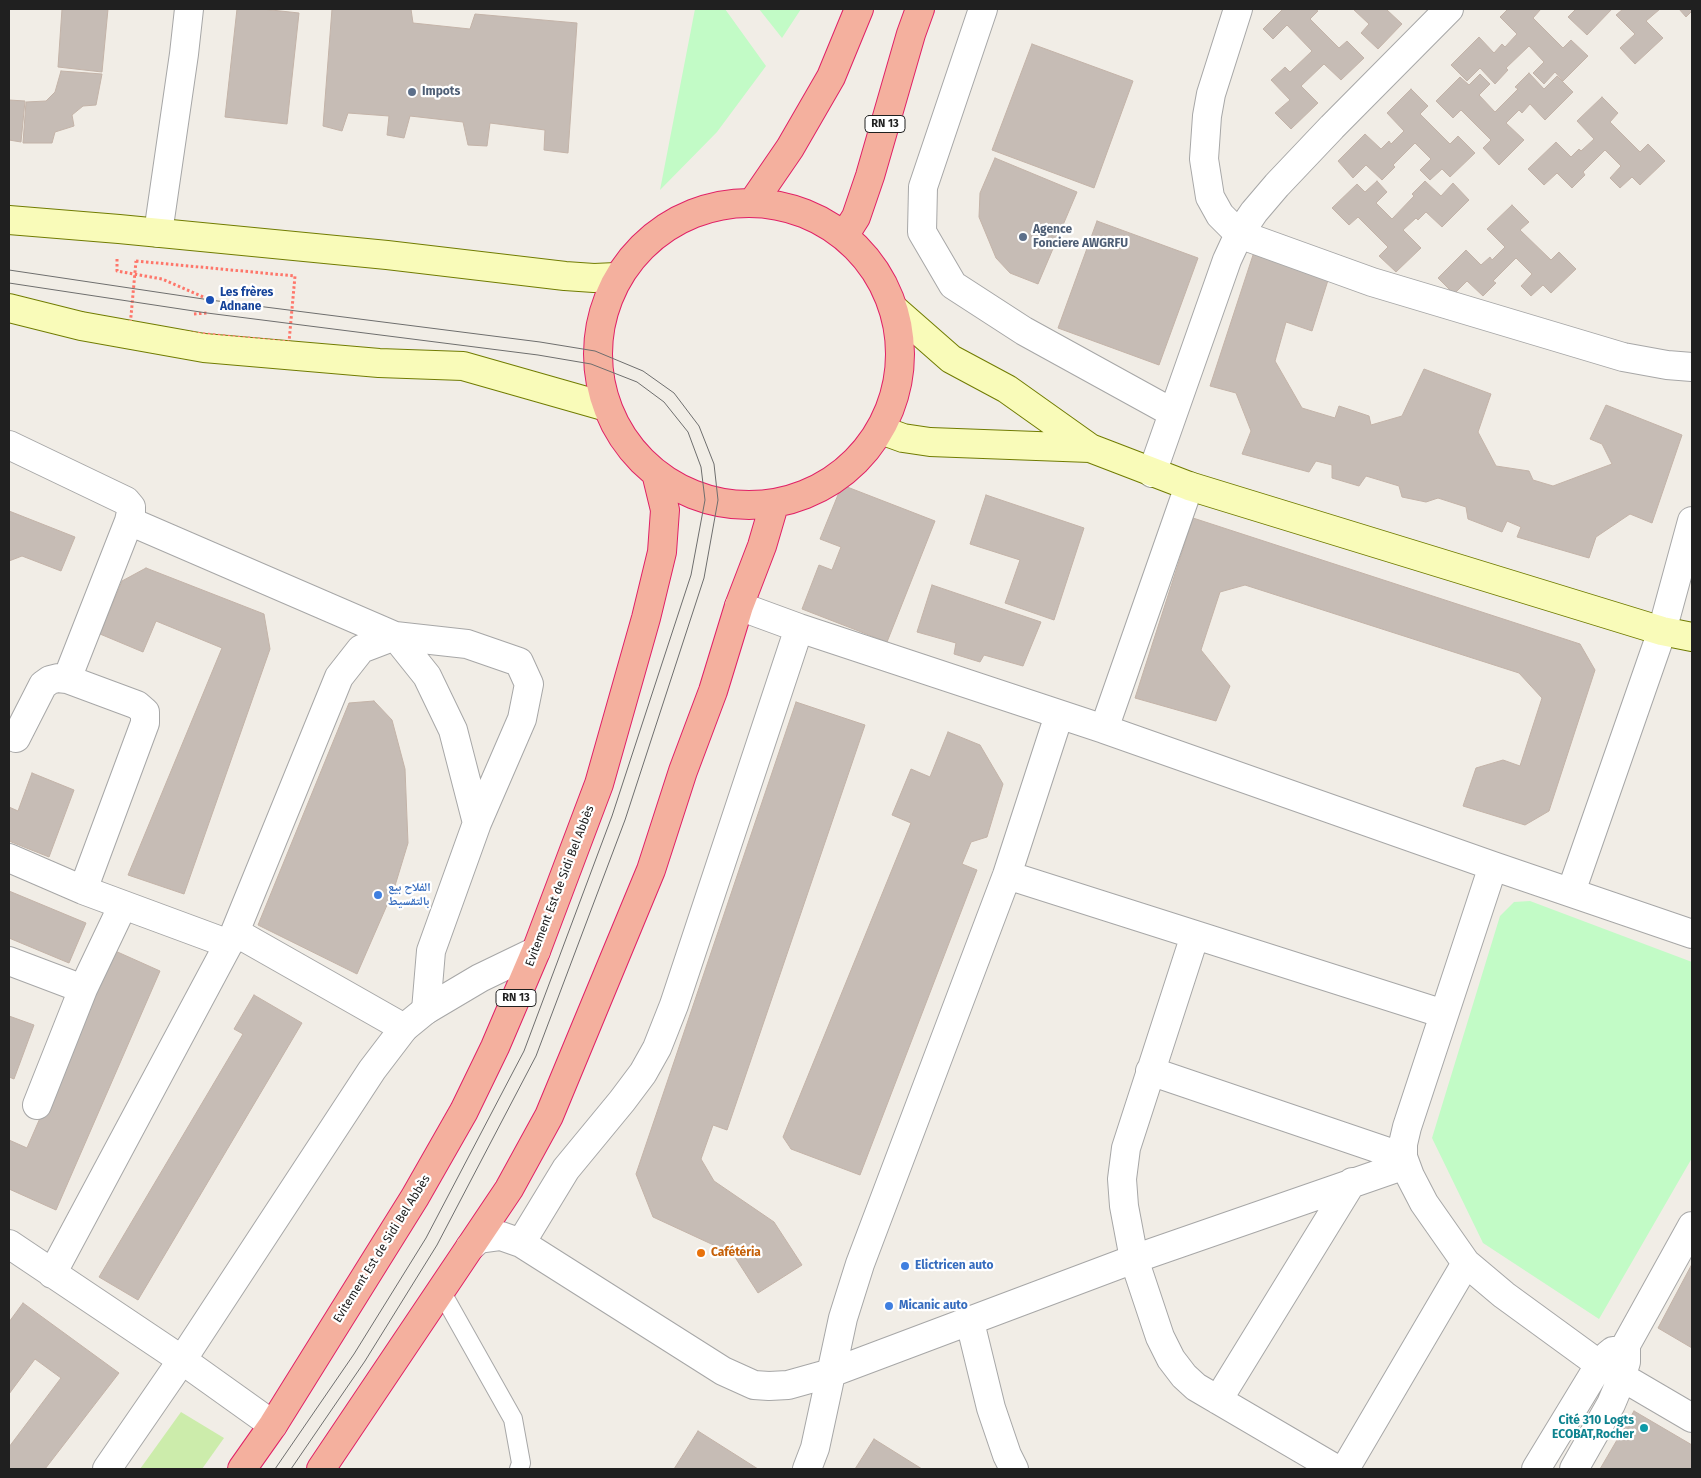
<!DOCTYPE html>
<html>
<head>
<meta charset="utf-8">
<style>
  body { margin:0 }
  #map { position:relative; width:1701px; height:1478px; overflow:hidden; background:#f1ede6; font-family:"Fira Sans",sans-serif }
  canvas { display:block }
  .frame { position:absolute; inset:0; border:10px solid #202020; pointer-events:none }
</style>
</head>
<body>
<div id="map">
<canvas width="1701" height="1478"></canvas>
<div class="frame"></div>
</div>
<script>
const c = document.querySelector('canvas').getContext('2d');
c.lineJoin = 'round';
function fill(path, color) { c.fillStyle = color; c.fill(path, 'evenodd'); }
const toPath = rows => new Path2D(rows.map(r => 'M' + r).join(''));
function strokePath(path, color, width, dash) { c.strokeStyle = color; c.lineWidth = width; c.lineCap = dash ? 'butt' : 'round'; c.setLineDash(dash || []); c.stroke(path); }
function drawText(font, color, halo, rows, align = 'center') {
  c.font = font + ' "Fira Sans","Noto Naskh Arabic",sans-serif'; c.lineWidth = 4.5; c.setLineDash([]); c.textBaseline = 'middle'; c.strokeStyle = halo; c.fillStyle = color; for (const [text, x, y, turn = 0] of rows) {
    c.save(); c.translate(x, y); c.rotate((+turn || 0) * Math.PI / 180); c.textAlign = isNaN(turn) ? turn : align; if (halo) c.strokeText(text, 0, 0); c.fillText(text, 0, 0); c.restore();
  }
}
const grass = toPath([
  [181,1412,224,1438,202,1469,140,1469]
]);
const park = toPath([
  [695,9,725,9,766,66,717,132,660,190],
  [759,9,801,9,782,38],
  [1530,901,1692,962,1692,1158,1599,1319,1483,1243,1432,1138,1500,916,1514,902]
]);
const building = toPath([
  [62,9,108,9,102,72,58,67,62,9],
  [237,9,262,9,299,13,287,124,225,117,237,9],
  [332,9,411,9,413,23,470,29,475,14,577,23,568,153,544,150,545,130,490,123,487,146,468,145,463,122,410,116,404,138,387,135,389,116,348,113,342,131,323,126,332,9],
  [1283,9,1315,9,1318,11,1310,19,1339,48,1347,41,1364,58,1341,80,1324,64,1301,86,1318,103,1291,129,1275,113,1290,100,1271,80,1285,67,1290,72,1312,51,1287,25,1273,39,1263,29,1283,9],
  [1353,9,1386,9,1402,24,1378,49,1361,33,1369,24,1353,9],
  [1508,9,1541,9,1533,18,1563,48,1571,40,1588,56,1563,81,1555,72,1544,84,1533,73,1544,62,1529,46,1506,68,1508,70,1495,84,1480,68,1467,81,1451,65,1479,37,1494,53,1502,44,1505,47,1517,34,1500,17,1508,9],
  [1576,9,1612,9,1587,35,1568,17,1576,9],
  [1623,9,1660,9,1646,21,1663,38,1635,64,1620,48,1635,34,1616,15,1623,9],
  [1679,9,1692,9,1692,11,1686,17,1679,9],
  [1032,44,1133,81,1094,188,992,150,1032,44],
  [61,71,102,74,96,105,83,106,72,115,74,126,55,132,52,143,23,143,26,102,46,101,55,92,61,71],
  [1529,73,1544,89,1557,76,1573,92,1545,120,1530,104,1522,113,1519,110,1506,123,1524,140,1499,165,1483,148,1491,140,1461,110,1453,118,1436,101,1460,77,1469,85,1480,74,1490,84,1479,95,1495,112,1518,89,1515,87,1529,73],
  [1411,89,1428,106,1420,114,1450,144,1458,136,1475,153,1450,177,1442,169,1430,180,1420,170,1431,159,1415,143,1393,165,1395,167,1382,180,1366,165,1353,178,1338,161,1365,134,1381,149,1389,141,1391,144,1404,131,1387,113,1411,89],
  [1602,97,1618,113,1610,122,1640,152,1648,144,1665,161,1640,185,1632,177,1620,188,1610,178,1621,166,1605,150,1583,172,1585,175,1572,188,1557,173,1544,185,1528,169,1556,142,1571,157,1579,149,1581,151,1594,139,1577,121,1602,97],
  [9,100,25,101,21,142,9,140,9,100],
  [995,158,1077,192,1038,284,1010,273,996,258,979,217,980,193,995,158],
  [1377,181,1387,192,1376,203,1392,219,1414,196,1412,194,1425,181,1441,196,1453,183,1469,200,1442,227,1426,212,1418,220,1416,218,1403,230,1421,248,1396,272,1379,256,1388,247,1358,217,1349,225,1332,208,1357,184,1365,192,1377,181],
  [1512,205,1529,222,1520,230,1551,260,1559,252,1576,269,1551,293,1543,285,1531,296,1521,286,1532,274,1516,258,1493,281,1496,283,1483,296,1467,281,1454,294,1438,278,1466,250,1481,265,1490,257,1492,260,1505,247,1487,229,1512,205],
  [1097,221,1198,258,1159,365,1058,328,1097,221],
  [1255,249,1329,277,1312,331,1286,322,1275,361,1302,408,1335,418,1339,406,1369,416,1371,425,1402,416,1424,369,1491,394,1478,432,1496,466,1529,471,1533,480,1553,486,1612,464,1602,444,1590,439,1606,405,1682,435,1652,523,1630,514,1596,537,1589,558,1517,537,1521,527,1507,521,1502,532,1468,519,1466,507,1438,498,1426,502,1402,497,1399,486,1366,476,1359,486,1332,478,1332,465,1316,461,1309,472,1242,454,1251,431,1236,393,1210,386,1255,249],
  [842,485,935,521,887,642,802,609,819,565,832,570,841,547,820,539,842,485],
  [986,495,1084,528,1054,620,1005,603,1020,560,970,544,986,495],
  [9,511,75,537,61,571,22,556,9,561,9,511],
  [1193,518,1580,644,1595,670,1549,811,1525,825,1463,806,1476,768,1503,760,1520,766,1542,698,1519,673,1245,585,1220,592,1201,650,1230,686,1216,721,1135,698,1193,518],
  [146,568,264,614,270,649,184,894,128,875,222,648,156,621,143,652,100,634,122,581,146,568],
  [932,585,1041,622,1023,666,984,655,980,662,954,654,956,643,917,632,932,585],
  [374,701,392,720,405,769,408,843,394,889,357,974,258,925,349,703,374,701],
  [796,702,865,725,727,1130,713,1125,701,1159,714,1181,774,1222,802,1265,758,1293,733,1254,653,1217,636,1174,796,702],
  [948,732,980,745,1003,784,987,837,971,842,962,864,977,870,860,1175,791,1149,783,1137,911,823,892,815,911,769,930,777,948,732],
  [32,773,74,790,49,857,9,841,9,807,18,811,32,773],
  [9,891,86,923,69,963,9,938,9,891],
  [113,950,160,971,56,1210,9,1189,9,1140,27,1148,113,950],
  [254,995,302,1023,138,1300,99,1277,243,1034,234,1029,254,995],
  [9,1016,34,1025,14,1079,9,1077,9,1016],
  [1692,1264,1692,1348,1658,1328,1692,1264],
  [23,1303,119,1373,45,1469,9,1469,9,1447,61,1378,35,1359,9,1394,9,1322,23,1303],
  [1634,1411,1692,1445,1692,1469,1600,1469,1634,1411],
  [698,1431,758,1469,674,1469,698,1431],
  [874,1439,922,1469,855,1469,874,1439]
]);
const path = toPath([
  [117,259,117,271,162,279,210,300],
  [136,261,295,276,289,342,130,327,136,261],
  [194,314,207,313]
]);
const service = toPath([
  [441,1291,513,1419,521,1463,519,1469]
]);
const minor = toPath([
  [983,9,923,187,922,232,953,285,1024,331,1173,413],
  [1238,9,1211,94,1207,116,1204,159,1210,197,1220,215,1239,234,1372,282,1623,357,1667,365,1692,367],
  [158,233,184,54,189,9],
  [9,445,126,501,131,507,131,512,129,521,67,679],
  [1152,473,1227,260,1239,234,1254,212,1277,185,1332,127,1449,9],
  [1189,486,1104,729,1493,866,1692,934],
  [129,521,395,636,427,676,453,730,477,823],
  [739,606,799,628,1104,729],
  [16,738,43,685,50,680,58,678,67,679,137,705,145,712,145,723,83,890],
  [9,858,83,890,229,944],
  [1493,866,1407,1127,1403,1144,1403,1157,1410,1176,1424,1203,1466,1263,1504,1295,1600,1365],
  [1007,875,1444,1014],
  [1571,892,1662,631,1692,521],
  [235,932,404,1028],
  [1195,935,1126,1148,1122,1179,1124,1206,1134,1259,1160,1337,1171,1359,1184,1376,1196,1387,1336,1469],
  [9,961,83,989],
  [1150,1071,1403,1157],
  [37,1105,83,989,123,905],
  [521,1243,566,1169,622,1101,643,1073,657,1048,674,1005,799,628],
  [9,1244,182,1360,273,1425],
  [470,1247,479,1239,501,1236,521,1243,723,1371,754,1385,769,1386,788,1385,831,1373,1134,1259,1405,1165],
  [52,1274,235,932,339,677,361,649,395,636,467,644,519,662,529,684,522,719,477,823,431,951,426,1010],
  [970,1322,991,1408,1007,1455,1014,1469],
  [1622,1377,1692,1418],
  [1218,1400,1352,1182],
  [807,1469,815,1448,843,1318,860,1264,1007,875,1059,715],
  [1345,1469,1466,1263],
  [1536,1469,1595,1372,1608,1355,1613,1351],
  [1574,1469,1611,1404,1619,1385,1626,1362,1626,1345,1692,1226]
]);
const tertiary = toPath([
  [107,1469,182,1360,372,1070,404,1028,426,1010,480,978,536,951]
]);
const secondary = toPath([
  [9,220,119,229,387,255,565,276,594,278,616,277],
  [9,308,81,326,204,348,379,363,463,366,607,407],
  [894,309,951,359,1007,389,1090,448,1189,486,1662,631,1692,637],
  [881,430,903,438,930,442,1090,448]
]);
const trunk = toPath([
  [753,202,790,148,831,77,859,9],
  '598 354a151 151 0 1 1 302 0a151 151 0 1 1-302 0Z',
  [844,236,856,217,870,176,911,34,920,9],
  [242,1469,273,1425,415,1197,464,1111,495,1047,536,951,599,784,646,618,662,552,665,510,657,477],
  [321,1469,509,1189,549,1116,651,870,683,771,713,691,739,606,762,546,774,505]
]);
const tram = toPath([
  [9,270,210,300,540,342,595,351,643,371,674,393,699,426,714,464,718,500,704,578,625,820,536,1056,437,1245,365,1361,291,1469],
  [9,283,207,313,538,355,591,364,637,382,664,402,688,432,701,467,705,500,691,575,612,816,524,1051,426,1238,354,1354,275,1469]
]);
const markers = [
  [412,92,5,"#5c6f8a"],
  [1023,237,5,"#5c6f8a"],
  [210,300,5,"#1a4fb4"],
  [378,895,5,"#3f7fe0"],
  [701,1253,5,"#e8710a"],
  [905,1266,5,"#3f7fe0"],
  [889,1306,5,"#3f7fe0"],
  [1644,1428,5,"#0f9aa8"]
];
const shields = [
  [885,124,40],
  [516,998,40]
];
const shieldNames = [
  ["RN 13",885,124],
  ["RN 13",516,998]
];
const serviceNames = [
  ["Impots",422,92],
  ["Agence",1033,230],
  ["Fonciere AWGRFU",1033,244]
];
const transitNames = [
  ["Les frères",220,293],
  ["Adnane",220,307]
];
const streetNames = [
  ["Evitement Est de Sidi Bel Abbès",560,886,-69],
  ["Evitement Est de Sidi Bel Abbès",382,1249,-58]
];
const shopNames = [
  ["الفلاح بيع",388,888],
  ["بالتقسيط",388,902],
  ["Elictricen auto",915,1266],
  ["Micanic auto",899,1306]
];
const foodNames = [
  ["Cafétéria",711,1253]
];
const cultureNames = [
  ["Cité 310 Logts",1634,1421],
  ["ECOBAT,Rocher",1634,1435]
];
fill(grass, '#ccecab');
fill(park, '#c2fbc6');
fill(building, '#c6bcb5');
strokePath(building, '#c3b3a8', 1);
strokePath(service, '#a7a7a7', 20);
strokePath(minor, '#a7a7a7', 30);
strokePath(tertiary, '#a7a7a7', 30);
strokePath(secondary, '#717c02', 30);
strokePath(trunk, '#e02166', 30);
strokePath(path, '#fe766a', 3, [2.5, 2.5]);
strokePath(service, '#fff', 18);
strokePath(minor, '#fff', 28);
strokePath(tertiary, '#fff', 28);
strokePath(secondary, '#f9fbb9', 28);
strokePath(trunk, '#f4b09e', 28);
strokePath(tram, '#6e6e6e', 1);
for (const [x, y, r, color] of markers) { const dot = new Path2D(); dot.arc(x, y, r, 0, 2 * Math.PI); c.fillStyle = color; c.fill(dot); strokePath(dot, '#fff', 2); }
for (const [x, y, w] of shields) { const box = new Path2D(); box.roundRect(x - w / 2, y - 8.5, w, 17, 4); c.fillStyle = '#fff'; c.fill(box); strokePath(box, '#202020', 1); }
drawText('bold 11px', '#202020', null, shieldNames);
drawText('bold 12px', '#4e5e75', '#fff', serviceNames, 'left');
drawText('bold 12px', '#164399', '#fff', transitNames, 'left');
drawText('12px', '#202020', '#fff', streetNames);
drawText('bold 12px', '#366cbe', '#fff', shopNames, 'left');
drawText('bold 12px', '#c56008', '#fff', foodNames, 'left');
drawText('bold 12px', '#0d838f', '#fff', cultureNames, 'right');
</script>
</body>
</html>
